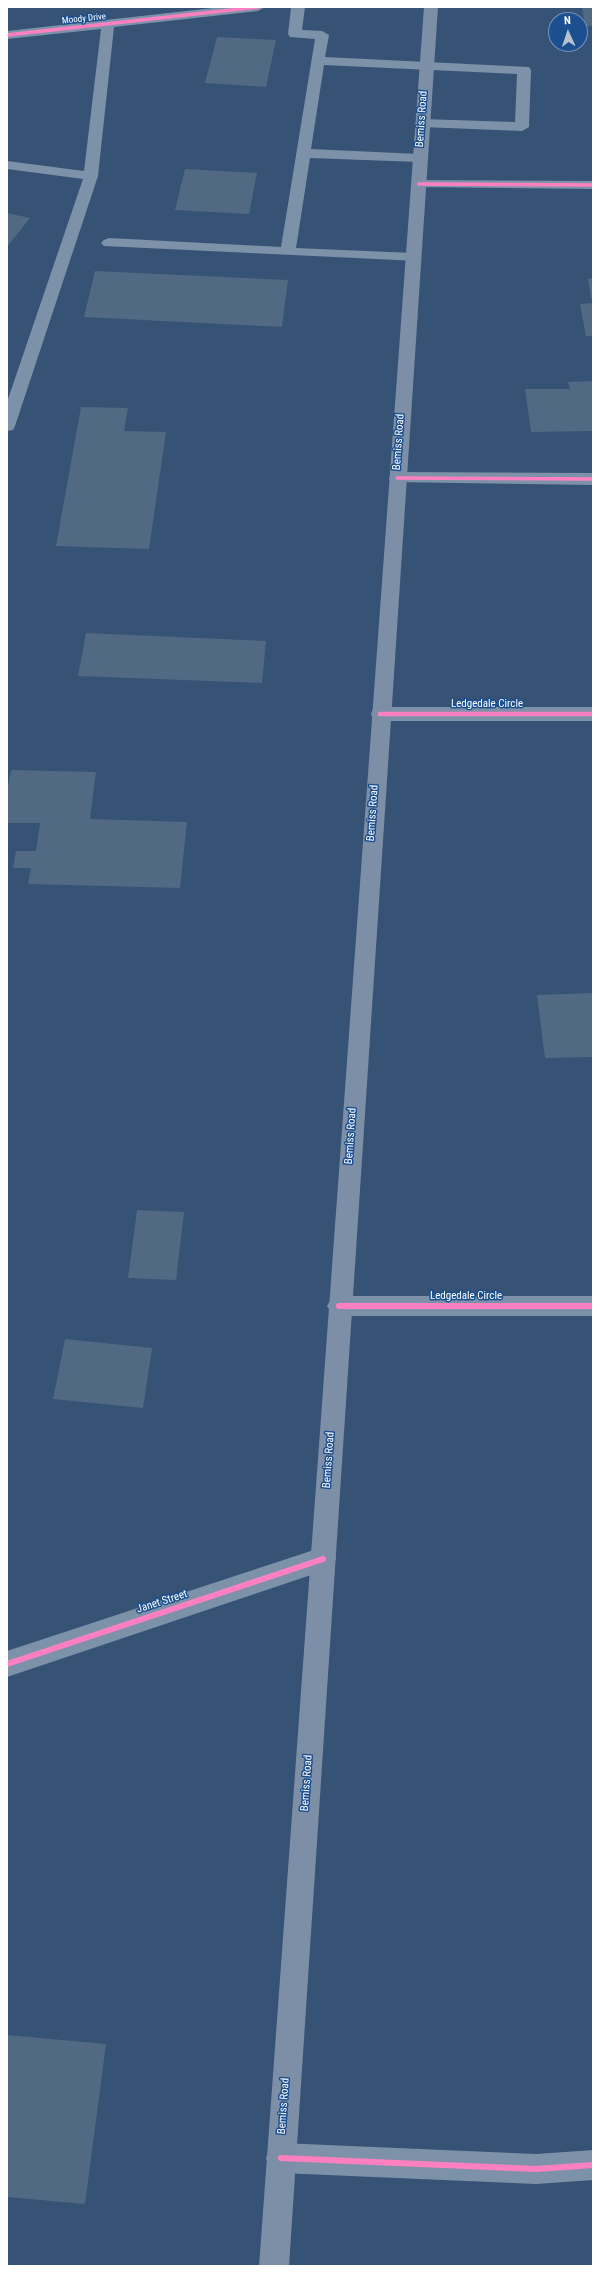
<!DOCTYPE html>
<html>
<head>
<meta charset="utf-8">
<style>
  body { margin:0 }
  #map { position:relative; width:600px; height:2273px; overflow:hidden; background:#365274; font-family:"Roboto Condensed",sans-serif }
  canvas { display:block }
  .frame { position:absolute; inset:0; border:8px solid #fff; pointer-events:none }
  .north { position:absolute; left:548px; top:12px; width:40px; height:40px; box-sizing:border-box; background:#1b4f8f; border:1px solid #7695bc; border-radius:50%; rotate:357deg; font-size:11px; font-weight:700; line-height:16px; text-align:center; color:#fff }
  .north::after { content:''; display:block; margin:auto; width:14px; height:18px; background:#b9c2ce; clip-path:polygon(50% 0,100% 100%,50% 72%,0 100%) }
</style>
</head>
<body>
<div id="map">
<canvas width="600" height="2273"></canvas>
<div class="frame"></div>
<div class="north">N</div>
</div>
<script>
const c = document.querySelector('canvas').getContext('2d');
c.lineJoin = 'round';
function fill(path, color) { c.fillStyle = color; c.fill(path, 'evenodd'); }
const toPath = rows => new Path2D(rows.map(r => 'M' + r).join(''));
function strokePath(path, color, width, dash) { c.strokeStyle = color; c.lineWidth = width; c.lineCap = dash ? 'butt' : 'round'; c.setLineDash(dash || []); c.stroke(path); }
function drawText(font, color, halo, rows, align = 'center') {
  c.font = font + ' "Roboto Condensed",sans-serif'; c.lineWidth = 3; c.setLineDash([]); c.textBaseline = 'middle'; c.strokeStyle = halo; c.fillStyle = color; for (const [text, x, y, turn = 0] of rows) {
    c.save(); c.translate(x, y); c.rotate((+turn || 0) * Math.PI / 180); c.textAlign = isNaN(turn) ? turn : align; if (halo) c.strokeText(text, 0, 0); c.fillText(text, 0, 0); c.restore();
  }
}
const building = toPath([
  [582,7,593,7,593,26,585,26],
  [217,37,276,40,266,87,205,83],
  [185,169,257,173,249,214,175,210],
  [7,213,30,218,7,247],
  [95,271,288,280,282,327,84,317],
  [593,278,593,302,592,302,588,279],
  [593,303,593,336,586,336,580,304],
  [593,381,593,431,531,432,525,389,570,389,568,382],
  [81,407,128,408,124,431,166,432,149,549,56,546],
  [86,633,266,641,262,683,78,676],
  [11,770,96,772,90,819,187,822,180,888,28,884,31,868,13,868,16,851,36,851,40,823,7,823,7,792],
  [593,993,593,1057,545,1058,537,995],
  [137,1210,184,1212,176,1280,128,1278],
  [65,1339,152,1348,143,1408,53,1399],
  [7,2035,106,2044,85,2204,7,2197]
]);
const minor = toPath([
  [222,7,265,7,258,11,114,27,98,176,15,426,13,430,7,431,7,402,83,179,7,169,7,161,84,171,101,29,7,39,7,31,222,7],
  [291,7,305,7,302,30,322,31,329,35,325,57,529,67,531,70,529,127,522,131,422,127,415,123,422,119,515,122,517,74,324,65,311,149,419,154,426,158,419,162,310,158,296,248,413,253,418,255,421,258,418,261,104,246,101,243,104,240,109,238,281,247,315,39,290,37,288,34,291,7],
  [419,180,593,181,593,189,414,187,412,184,419,180],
  [397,472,593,473,593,485,391,482,389,478,391,474,397,472],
  [380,707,593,707,593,721,380,721,373,719,371,714,373,709,380,707],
  [339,1296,593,1296,593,1316,339,1316,331,1313,327,1306,331,1299,339,1296],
  [323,1547,332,1550,336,1559,332,1568,7,1677,7,1651,323,1547],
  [281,2143,536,2154,593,2150,593,2180,536,2184,281,2173,270,2169,266,2158,270,2147,281,2143]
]);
const major = toPath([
  [424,7,438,7,289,2266,259,2266,424,7]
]);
const cyclewayFar2 = toPath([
  [7,35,258,7],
  [419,184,593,185],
  [397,478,593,479]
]);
const cyclewayFar1 = toPath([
  [380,714,593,714]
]);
const cycleway = toPath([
  [339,1306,593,1306],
  [7,1664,323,1559],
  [281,2158,536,2169,593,2165]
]);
const farStreetnames = [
  ["Moody Drive",84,19,-6]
];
const streetNames = [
  ["Bemiss Road",422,119,-86],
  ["Bemiss Road",399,442,-86],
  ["Ledgedale Circle",487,704],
  ["Bemiss Road",373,813,-86],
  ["Bemiss Road",351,1136,-86],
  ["Ledgedale Circle",466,1296],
  ["Bemiss Road",329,1460,-86],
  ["Janet Street",162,1602,-18],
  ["Bemiss Road",307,1783,-86],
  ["Bemiss Road",284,2106,-86]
];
fill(building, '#526984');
fill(minor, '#7d92a8');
fill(major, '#7d8ea7');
strokePath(cyclewayFar2, '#ff80c0', 3.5);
strokePath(cyclewayFar1, '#ff80c0', 4.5);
strokePath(cycleway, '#ff80c0', 6);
drawText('9px', '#fff', '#1b4f8f', farStreetnames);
drawText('11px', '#fff', '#1b4f8f', streetNames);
</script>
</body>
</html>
